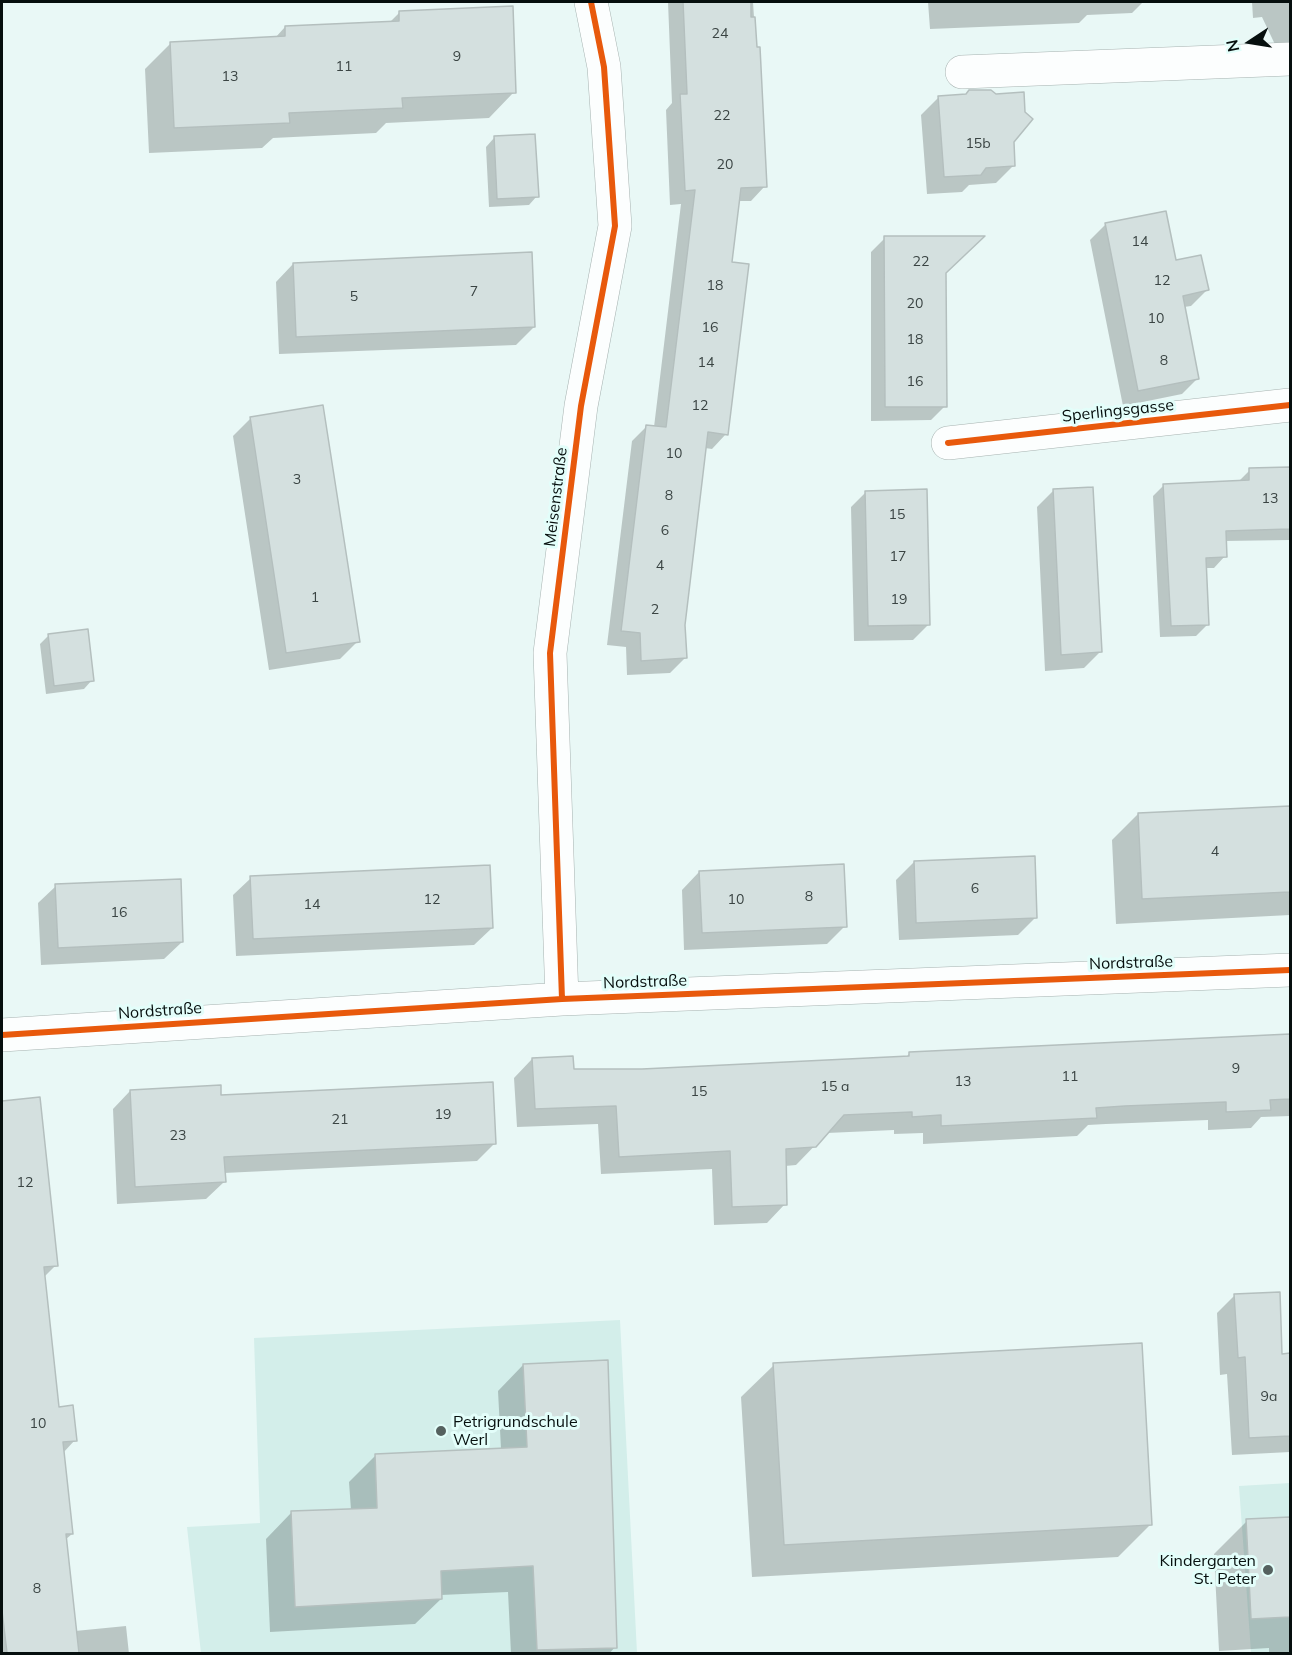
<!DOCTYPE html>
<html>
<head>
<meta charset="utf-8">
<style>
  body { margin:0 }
  #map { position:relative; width:1292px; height:1655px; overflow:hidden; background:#e9f8f6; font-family:Mulish,sans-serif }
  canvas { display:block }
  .frame { position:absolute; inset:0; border:3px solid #060f0e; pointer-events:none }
  .north { position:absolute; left:1220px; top:12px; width:60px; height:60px; -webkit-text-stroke:4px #e3fefa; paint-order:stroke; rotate:258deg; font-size:16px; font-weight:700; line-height:24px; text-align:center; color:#060f0e }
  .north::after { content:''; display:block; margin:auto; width:21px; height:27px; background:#060f0e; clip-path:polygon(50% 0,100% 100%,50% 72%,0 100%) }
</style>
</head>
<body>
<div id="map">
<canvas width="1292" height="1655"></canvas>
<div class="frame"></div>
<div class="north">N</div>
</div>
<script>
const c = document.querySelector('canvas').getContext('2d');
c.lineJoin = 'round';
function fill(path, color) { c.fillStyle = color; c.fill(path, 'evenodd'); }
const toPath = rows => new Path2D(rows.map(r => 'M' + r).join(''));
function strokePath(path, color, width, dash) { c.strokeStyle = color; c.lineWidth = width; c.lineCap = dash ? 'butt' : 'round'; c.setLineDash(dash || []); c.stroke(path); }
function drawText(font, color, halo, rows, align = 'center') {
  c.font = font + ' Mulish,sans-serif'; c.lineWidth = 6; c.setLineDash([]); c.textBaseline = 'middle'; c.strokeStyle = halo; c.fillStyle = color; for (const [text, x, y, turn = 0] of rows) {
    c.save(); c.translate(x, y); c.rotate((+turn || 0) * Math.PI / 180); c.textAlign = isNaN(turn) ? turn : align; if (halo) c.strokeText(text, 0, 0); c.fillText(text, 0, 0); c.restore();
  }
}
const built = toPath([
  [620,1320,637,1653,201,1653,187,1527,260,1523,254,1338],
  [1290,1483,1290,1653,1251,1653,1239,1486]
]);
const shadow = toPath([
  [668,2,753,2,765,186,751,201,738,201,730,264,726,434,712,449,705,448,683,625,685,658,670,673,627,675,626,647,607,645,632,441,647,426,654,427,681,204,670,205,666,110,672,103],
  [928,2,1143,2,1132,13,1087,15,1079,23,930,29],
  [1252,2,1290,2,1290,63,1280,55,1262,17,1253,18],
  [399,13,514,92,489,118,386,123,376,133,273,138,262,148,149,153,145,69,171,43,275,38,285,27,389,23],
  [939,97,1023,112,1012,141,1014,165,996,183,969,185,962,192,927,194,921,115],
  [494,138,537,196,529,205,489,207,486,147],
  [1106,224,1175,262,1207,290,1191,306,1184,307,1198,378,1182,394,1123,406,1090,240],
  [885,238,945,406,931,420,871,421,871,252],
  [293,264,534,327,516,345,279,354,276,282],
  [251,418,358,641,340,659,269,670,233,436],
  [1290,469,1290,566,1290,540,1225,541,1225,556,1214,568,1205,568,1207,625,1196,636,1160,637,1153,496,1164,485,1238,482,1250,470],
  [1054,490,1100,652,1084,668,1045,671,1037,507],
  [866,492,929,624,913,640,854,641,851,507],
  [49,635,92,680,84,689,46,694,40,644],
  [1290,807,1290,915,1116,924,1112,840,1138,814],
  [914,862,1036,917,1018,935,899,940,896,880],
  [699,872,845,926,827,944,684,950,682,890],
  [251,878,492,928,474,945,236,956,233,895],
  [56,886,182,942,164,959,41,965,38,903],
  [1290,1035,1290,1116,1261,1117,1251,1128,1208,1130,1208,1120,1106,1124,1088,1125,1077,1136,923,1144,923,1133,894,1134,894,1130,827,1133,796,1165,785,1166,785,1204,767,1223,714,1225,712,1169,601,1174,598,1124,517,1127,514,1078,532,1059,572,1070,642,1070,906,1057,909,1054],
  [130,1091,220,1097,495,1143,477,1161,224,1173,224,1182,206,1199,117,1204,113,1109],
  [9,1101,56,1265,43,1278,58,1408,75,1440,63,1453,72,1534,65,1540,75,1631,126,1626,129,1654,2,1654,2,1102],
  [1235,1295,1281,1355,1290,1355,1290,1452,1232,1455,1227,1374,1220,1375,1217,1313],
  [523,1365,615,1647,609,1654,511,1654,508,1592,441,1595,441,1599,415,1624,270,1632,266,1539,291,1513,351,1510,349,1482,375,1456,501,1449,498,1391],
  [774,1365,1151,1524,1118,1557,752,1577,741,1397],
  [1290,1519,1290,1654,1269,1654,1269,1648,1219,1651,1214,1554,1247,1521]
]);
const building = toPath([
  [683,2,751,2,751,17,755,17,757,47,760,47,767,187,741,188,732,262,749,264,728,435,708,432,685,625,687,658,641,661,640,633,621,631,646,425,666,427,695,190,685,191,680,94,687,94,683,2],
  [513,6,516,93,402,98,403,108,289,113,290,123,174,128,170,42,285,36,285,26,399,21,399,11,513,6],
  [969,90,991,90,996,94,1024,92,1025,112,1033,119,1014,142,1015,166,986,168,981,175,944,177,938,96,966,94,969,90],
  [535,134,539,197,497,199,494,136,535,134],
  [1166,211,1176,260,1201,255,1209,290,1183,296,1199,379,1138,391,1105,223,1166,211],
  [884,236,985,236,946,273,947,407,885,407,884,236],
  [532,252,535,327,296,337,293,263,532,252],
  [323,405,360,642,286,653,250,417,323,405],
  [1290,467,1290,529,1226,531,1227,557,1206,558,1209,625,1171,626,1163,484,1249,480,1249,468,1290,467],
  [1093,487,1102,652,1061,655,1053,489,1093,487],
  [927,489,930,625,868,626,865,491,927,489],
  [88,629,94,681,54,686,48,634,88,629],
  [1290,806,1290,892,1142,899,1138,813,1290,806],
  [1035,856,1037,918,916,923,914,861,1035,856],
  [844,864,847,927,702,933,699,871,844,864],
  [490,865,493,928,253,939,250,876,490,865],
  [181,879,183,942,58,948,55,884,181,879],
  [1290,1034,1290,1099,1270,1100,1271,1110,1226,1112,1226,1102,1125,1106,1096,1108,1097,1118,941,1126,941,1115,912,1117,912,1112,844,1115,816,1147,786,1149,787,1205,732,1207,730,1151,619,1157,616,1106,535,1109,532,1058,573,1056,574,1069,642,1069,909,1056,909,1052,1290,1034],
  [493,1082,496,1144,224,1157,226,1182,135,1187,130,1090,221,1085,221,1095,493,1082],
  [40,1097,58,1266,44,1267,59,1407,73,1405,77,1441,63,1442,73,1534,66,1534,79,1653,7,1653,2,1611,2,1101,40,1097],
  [1280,1292,1282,1354,1290,1353,1290,1436,1249,1438,1245,1357,1238,1358,1234,1294,1280,1292],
  [1142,1343,1152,1525,784,1545,773,1363,1142,1343],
  [608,1360,617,1648,537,1650,533,1566,441,1571,442,1599,295,1607,291,1511,377,1508,375,1454,527,1447,523,1364,608,1360],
  [1290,1517,1290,1617,1251,1619,1246,1519,1290,1517]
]);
const minor = toPath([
  [962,72,1290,59],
  [948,443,1290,405],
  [562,999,550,653,581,406,615,226,604,67,591,2],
  [2,1035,562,999,1290,970]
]);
const cycleway = toPath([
  [948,443,1290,405],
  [562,999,550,653,581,406,615,226,604,67,591,2],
  [2,1035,562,999,1290,970]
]);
const markers = [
  [441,1431,6,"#55615f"],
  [1268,1570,6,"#55615f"]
];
const numberNames = [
  ["24",720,34],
  ["9",457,57],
  ["11",344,67],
  ["13",230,77],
  ["22",722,116],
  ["15b",978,144],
  ["20",725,165],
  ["14",1140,242],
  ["22",921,262],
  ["12",1162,281],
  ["18",715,286],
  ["7",474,292],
  ["5",354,297],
  ["20",915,304],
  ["10",1156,319],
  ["16",710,328],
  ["18",915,340],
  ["8",1164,361],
  ["14",706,363],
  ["16",915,382],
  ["12",700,406],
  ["10",674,454],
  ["3",297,480],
  ["8",669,496],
  ["13",1270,499],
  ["15",897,515],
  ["6",665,531],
  ["17",898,557],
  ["4",660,566],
  ["1",315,598],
  ["19",899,600],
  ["2",655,610],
  ["4",1215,852],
  ["6",975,889],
  ["8",809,897],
  ["12",432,900],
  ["10",736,900],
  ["14",312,905],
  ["16",119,913],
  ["9",1236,1069],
  ["11",1070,1077],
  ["13",963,1082],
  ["15 a",835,1087],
  ["15",699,1092],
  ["19",443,1115],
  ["21",340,1120],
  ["23",178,1136],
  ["12",25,1183],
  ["9a",1269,1397],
  ["10",38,1424],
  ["8",37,1589]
];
const streetNames = [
  ["Sperlingsgasse",1118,411,-6],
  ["Meisenstraße",556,497,-83],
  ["Nordstraße",1131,963,-2],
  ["Nordstraße",645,982,-2],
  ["Nordstraße",160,1011,-4]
];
const poiNames = [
  ["Petrigrundschule",453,1422],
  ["Werl",453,1440],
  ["Kindergarten",1256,1561,"right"],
  ["St. Peter",1256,1579,"right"]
];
fill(built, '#d3eeea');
fill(shadow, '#0003');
fill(building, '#d4e0df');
strokePath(building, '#b4bfbe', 1.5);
strokePath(minor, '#a6b2b0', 34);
strokePath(minor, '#fcfefe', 33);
strokePath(cycleway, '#e8590c', 6);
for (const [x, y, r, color] of markers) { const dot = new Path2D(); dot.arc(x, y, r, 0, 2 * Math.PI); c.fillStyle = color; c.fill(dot); strokePath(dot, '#e3fefa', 2); }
drawText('14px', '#3a4443', null, numberNames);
drawText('16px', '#060f0e', '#e3fefa', streetNames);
drawText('16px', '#060f0e', '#e3fefa', poiNames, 'left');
</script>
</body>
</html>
